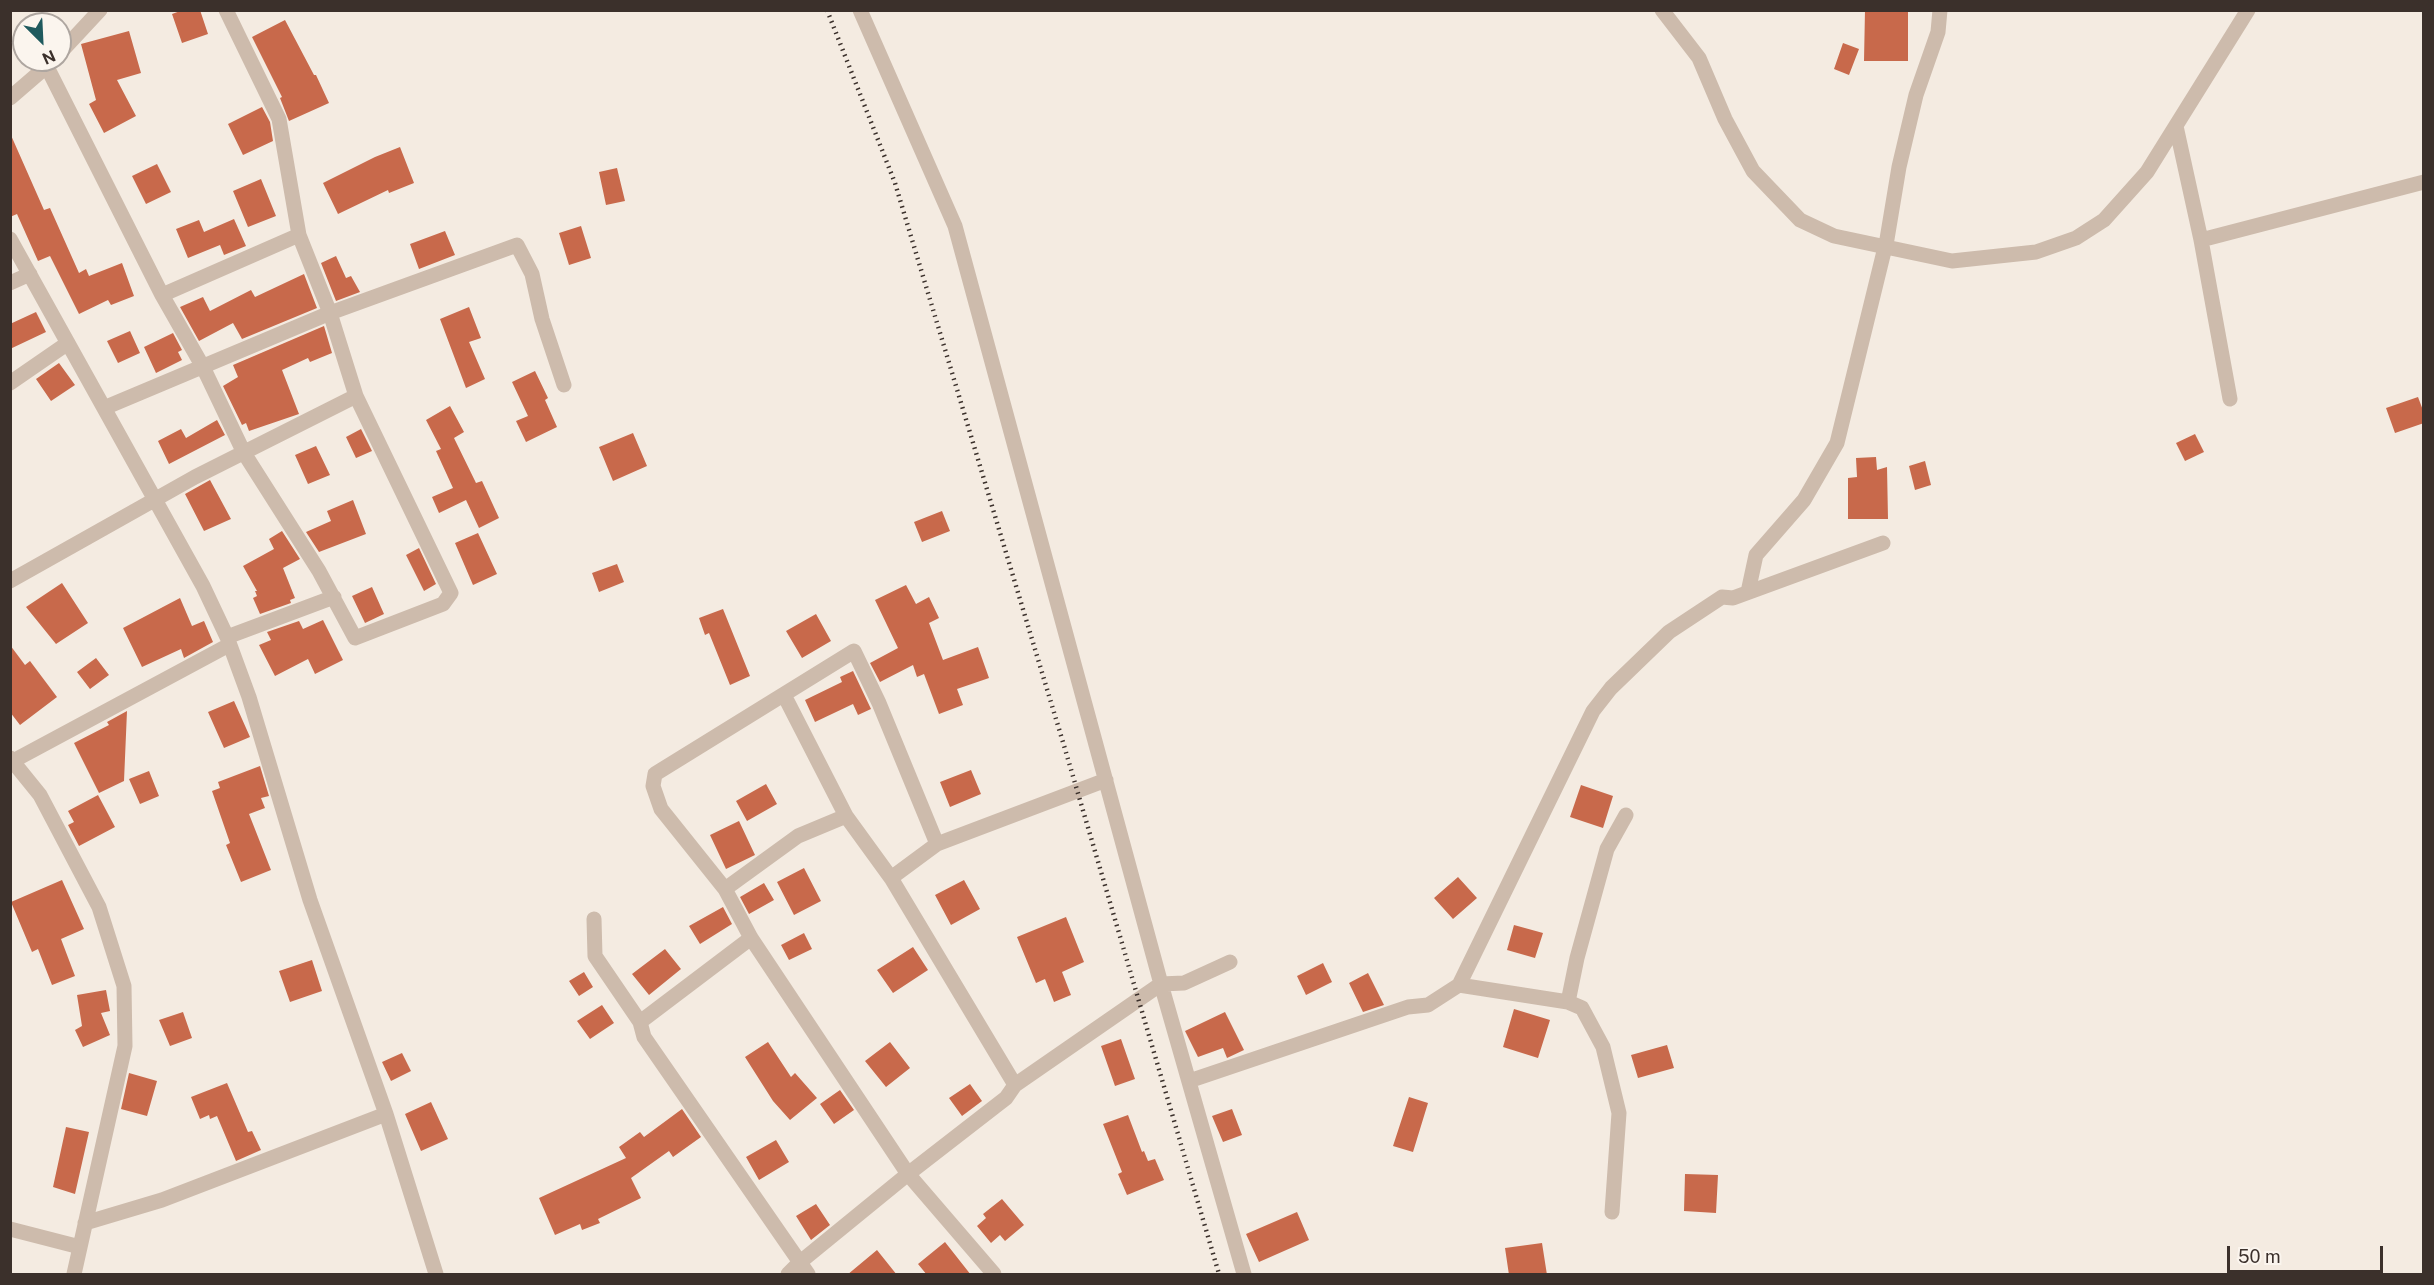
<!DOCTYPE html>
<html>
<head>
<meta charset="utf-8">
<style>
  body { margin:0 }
  #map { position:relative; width:2434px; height:1285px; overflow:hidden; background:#f4ebe1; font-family:"Public Sans",sans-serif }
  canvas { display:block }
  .frame { position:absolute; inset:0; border:12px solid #3b302b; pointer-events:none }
  .north { position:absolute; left:12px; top:12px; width:60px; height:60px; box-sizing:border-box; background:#fbf5ee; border:2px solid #aea6a0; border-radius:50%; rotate:156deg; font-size:16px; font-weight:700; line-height:24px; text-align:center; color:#3b302b }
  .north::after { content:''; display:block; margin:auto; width:21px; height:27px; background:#1f5a5e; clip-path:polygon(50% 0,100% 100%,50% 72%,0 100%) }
  .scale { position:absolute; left:2227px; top:1246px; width:156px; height:27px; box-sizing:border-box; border:3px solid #3b302b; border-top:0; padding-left:8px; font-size:18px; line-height:21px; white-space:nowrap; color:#3b302b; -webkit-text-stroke:4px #fbf5ee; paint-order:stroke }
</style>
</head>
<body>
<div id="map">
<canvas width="2434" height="1285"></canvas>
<div class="frame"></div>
<div class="north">N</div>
<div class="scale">50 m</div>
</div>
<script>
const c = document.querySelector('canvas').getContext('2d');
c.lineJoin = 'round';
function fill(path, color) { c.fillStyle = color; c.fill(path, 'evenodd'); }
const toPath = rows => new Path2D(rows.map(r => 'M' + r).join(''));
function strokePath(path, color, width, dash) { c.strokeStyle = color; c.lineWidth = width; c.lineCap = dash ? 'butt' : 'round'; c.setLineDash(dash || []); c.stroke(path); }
const building = toPath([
  [183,10,200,10,208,34,182,43,172,14],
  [1865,10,1908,10,1908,61,1864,61],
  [285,20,314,75,316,75,329,103,289,121,280,98,282,97,252,37],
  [129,31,141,73,117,80,136,116,104,133,89,104,96,100,81,44],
  [1843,43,1859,49,1849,75,1834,69],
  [262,107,270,122,273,141,243,155,228,124],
  [10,133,44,210,50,208,79,273,86,269,89,276,122,263,134,296,111,305,108,300,79,314,50,256,38,261,17,214,10,217],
  [400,147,414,183,389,193,388,190,338,214,323,183,375,157],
  [157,164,171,192,146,204,132,176],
  [617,168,625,201,606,205,599,172],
  [261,179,276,216,248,227,233,191],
  [234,219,246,246,224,255,220,245,188,258,176,229,199,220,204,232],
  [581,226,591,258,569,265,559,233],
  [445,231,455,255,419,269,410,244],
  [336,256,346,278,351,276,360,292,336,301,321,263],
  [304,274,317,308,242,339,233,323,199,341,180,307,203,297,210,311,251,290,255,297],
  [469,307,481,338,469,342,485,379,466,388,440,319],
  [36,312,46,332,10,349,10,324],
  [324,326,332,353,310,362,308,358,282,370,299,414,249,431,246,423,242,425,223,386,238,377,233,365],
  [130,331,140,353,118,363,107,341],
  [173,333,182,350,178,352,182,360,156,373,144,347],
  [59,363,75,385,51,401,36,379],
  [535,371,548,398,545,400,557,427,526,442,516,421,528,416,512,382],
  [2418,397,2424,413,2424,423,2395,433,2386,408],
  [450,406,464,432,454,438,476,483,482,481,499,518,479,528,466,500,439,513,432,497,453,488,436,451,441,449,426,420],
  [217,420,225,435,169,464,158,441,181,429,186,438],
  [361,429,372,451,356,458,346,437],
  [633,433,647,466,613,481,599,447],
  [2195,434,2204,452,2185,461,2176,443],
  [316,446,330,475,308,484,295,455],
  [1876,457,1877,470,1887,467,1888,519,1848,519,1848,478,1857,477,1856,458],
  [1925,461,1931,485,1915,490,1909,466],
  [210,480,231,519,204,531,185,494],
  [353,500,366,534,319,552,306,532,331,521,327,511],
  [942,511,950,531,922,542,914,522],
  [282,531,300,559,283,568,295,598,290,600,291,603,260,614,253,598,257,596,255,591,257,591,243,566,274,549,269,539],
  [478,533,497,574,473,585,455,543],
  [419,548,436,584,424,591,406,555],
  [617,564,624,582,599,592,592,573],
  [62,583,88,623,56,644,26,607],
  [906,585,916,604,929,597,939,618,929,623,943,660,978,647,989,678,957,689,963,705,939,714,924,674,917,677,913,665,880,682,870,663,898,648,875,600],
  [372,587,384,614,365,623,352,596],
  [180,598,192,626,204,621,213,642,184,658,181,649,142,667,123,628],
  [723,609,750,676,730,685,709,633,705,635,699,618],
  [816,614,831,641,802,658,786,631],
  [323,620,343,660,315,674,308,659,275,676,259,645,271,640,267,632,299,621,303,629],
  [10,645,25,665,30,661,57,697,20,725,10,712],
  [96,658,109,675,90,689,77,672],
  [853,671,871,709,858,715,853,704,815,722,805,700,842,682,840,677],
  [234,701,250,737,224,748,208,712],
  [127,711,124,781,99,793,74,743,109,725,107,722],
  [260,766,269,796,261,798,265,808,249,814,271,870,241,882,226,845,230,843,212,791,220,788,218,782],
  [971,770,981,794,950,807,940,782],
  [149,771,159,796,140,804,129,779],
  [766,784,777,804,747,821,736,801],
  [1581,785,1613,796,1603,828,1570,817],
  [98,795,115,827,79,846,68,825,74,822,68,811],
  [739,821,755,855,726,869,710,835],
  [804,868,821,901,794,915,777,882],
  [1458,877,1477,898,1453,919,1434,898],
  [62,880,84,929,61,939,75,976,52,985,38,949,32,952,11,902],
  [964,880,980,909,951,925,935,895],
  [764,883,774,900,749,914,740,897],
  [723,907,732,924,700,944,689,926],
  [1066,917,1084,962,1062,972,1071,995,1054,1002,1045,979,1036,983,1017,937],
  [1514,925,1543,933,1535,958,1507,950],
  [804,933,812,949,789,960,781,945],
  [913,947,928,970,893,993,877,970],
  [665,949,681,969,649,995,632,974],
  [312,960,322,991,290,1002,279,971],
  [1323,963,1332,982,1306,995,1297,976],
  [584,972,593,987,579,996,569,981],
  [1368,973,1384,1005,1363,1012,1349,983],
  [106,990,110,1011,101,1013,110,1035,83,1047,75,1030,82,1026,77,995],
  [602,1005,614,1023,590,1039,577,1021],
  [1514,1009,1550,1020,1538,1058,1503,1047],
  [183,1012,192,1038,170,1046,159,1020],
  [1225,1012,1244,1050,1227,1058,1223,1048,1198,1057,1185,1031],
  [1121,1039,1135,1079,1115,1086,1101,1046],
  [768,1042,791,1077,795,1073,817,1098,790,1120,773,1101,745,1057],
  [890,1042,910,1068,886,1087,865,1061],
  [1667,1045,1674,1068,1638,1078,1631,1055],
  [402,1053,411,1071,391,1081,382,1062],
  [129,1073,157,1081,147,1116,121,1109],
  [227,1083,248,1132,252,1131,261,1150,236,1161,217,1116,210,1119,209,1115,200,1119,191,1097],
  [970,1084,982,1101,962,1116,949,1098],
  [840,1090,854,1110,834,1124,820,1104],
  [1409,1097,1428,1103,1413,1152,1393,1146],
  [431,1102,448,1139,421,1151,405,1114],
  [682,1109,701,1137,673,1157,669,1151,631,1178,641,1198,598,1219,600,1223,582,1230,580,1224,555,1235,539,1198,626,1158,619,1147,640,1132,644,1137],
  [1232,1109,1242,1135,1223,1142,1212,1116],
  [1128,1115,1142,1152,1144,1151,1148,1161,1155,1159,1164,1180,1127,1195,1118,1174,1122,1172,1103,1124],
  [66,1127,89,1132,75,1194,53,1187],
  [776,1140,789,1162,759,1180,746,1157],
  [1685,1174,1718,1175,1716,1213,1684,1211],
  [1002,1199,1024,1225,1005,1241,1000,1235,991,1243,977,1226,986,1218,983,1214],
  [816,1204,830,1225,811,1240,796,1216],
  [1297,1212,1309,1240,1259,1262,1246,1234],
  [945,1242,971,1275,927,1275,918,1264],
  [1542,1243,1547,1275,1509,1275,1505,1248],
  [877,1250,897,1275,847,1275]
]);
const street = toPath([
  [860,10,955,226,1161,984,1244,1274],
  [1662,10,1699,58,1725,119,1753,171,1800,220,1834,236,1952,261,2036,252,2076,238,2104,220,2147,172,2248,10],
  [60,53,100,10],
  [47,67,162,295,203,367,244,453,319,571,355,638,443,604,451,593,356,396,330,313,299,235,279,119,226,10],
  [10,98,54,60],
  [2176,126,2201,240,2230,399],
  [10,239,203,586,227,637,249,697,310,900,386,1114,436,1274],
  [2201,240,2424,182],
  [10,283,30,274],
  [162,295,299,235],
  [10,383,68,343],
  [104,408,330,313,517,245,532,274,542,319,564,385],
  [10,581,195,477,356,396],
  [1748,592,1756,555,1804,500,1837,443,1887,239,1899,167,1916,95,1938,32,1940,10],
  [227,637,334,597],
  [784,695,846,816,891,878,1015,1085],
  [10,758,40,795,99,907,124,986,125,1046,74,1274],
  [13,761,229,645],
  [937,844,879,703,854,651,655,774,653,786,661,809,725,889,751,938,908,1174,994,1274],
  [891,878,937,844,1106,780],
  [725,889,798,836,846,816],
  [594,919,595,956,640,1022,644,1037,808,1274],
  [1459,985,1568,1002,1582,1008,1603,1047,1619,1113,1612,1212],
  [1568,1002,1577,958,1607,849,1626,815],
  [640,1022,751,938],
  [1189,1081,1408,1007,1428,1005,1459,985,1593,711,1611,688,1669,632,1722,597,1733,598,1883,543],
  [85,1223,162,1200,386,1114],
  [10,1229,80,1247],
  [788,1274,799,1263,908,1174,1006,1098,1015,1085,1161,984,1184,983,1230,962]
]);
const rail = toPath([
  [827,10,895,183,1065,749,1219,1274]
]);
fill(building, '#c8694b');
strokePath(street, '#cdbbac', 15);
strokePath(rail, '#3b302b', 4.5, [1.5, 4.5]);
</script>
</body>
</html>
